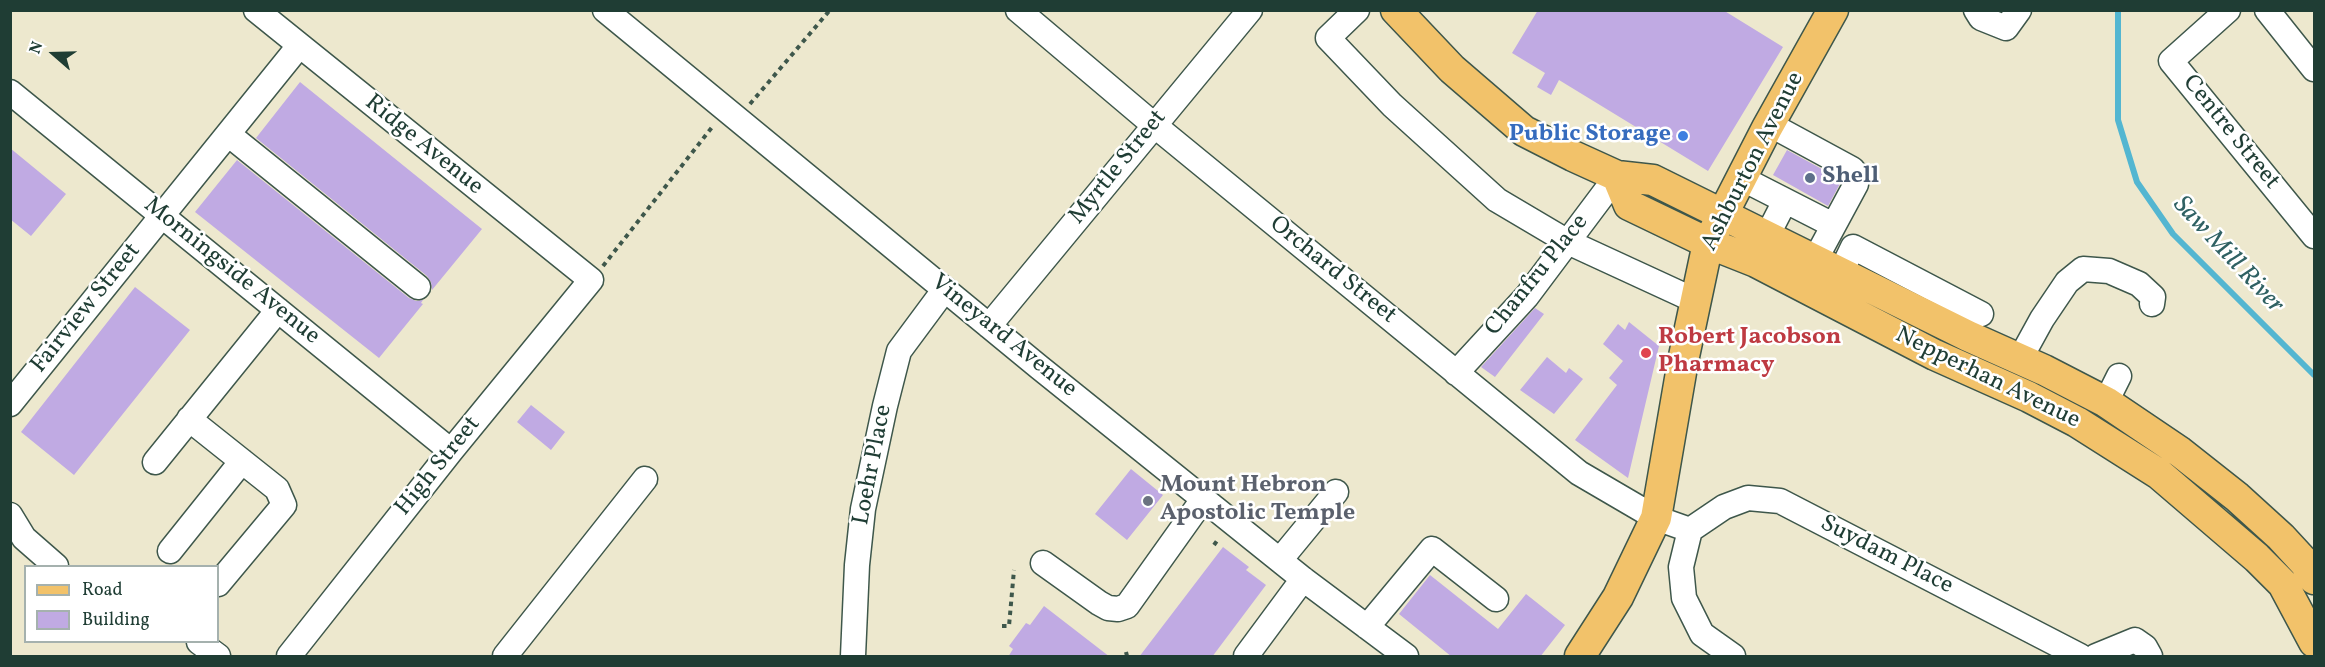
<!DOCTYPE html>
<html>
<head>
<meta charset="utf-8">
<style>
  body { margin:0 }
  #map { position:relative; width:2325px; height:667px; overflow:hidden; background:#ede8ce; font-family:Vollkorn,serif }
  canvas { display:block }
  .frame { position:absolute; inset:0; border:12px solid #1f3d34; pointer-events:none }
  .legend { position:absolute; left:24px; top:565px; width:195px; height:78px; box-sizing:border-box; background:#fff; border:2px solid #a5b1ae; margin:0; padding:8px 10px; list-style:none; font-size:18px; color:#1f3d34 }
  .legend li { display:flex; align-items:center; gap:12px; height:30px }
  .legend b { width:30px; border:2px solid #a5b1ae }
  .north { position:absolute; left:24px; top:24px; width:60px; height:60px; -webkit-text-stroke:4px #fff; paint-order:stroke; rotate:290deg; font-size:16px; font-weight:700; line-height:24px; text-align:center; color:#1f3d34 }
  .north::after { content:''; display:block; margin:auto; width:21px; height:27px; background:#1f3d34; clip-path:polygon(50% 0,100% 100%,50% 72%,0 100%) }
</style>
</head>
<body>
<div id="map">
<canvas width="2325" height="667"></canvas>
<div class="frame"></div>
<ul class="legend">
<li><b style="height:8px;background:#f2c26a"></b>Road</li>
<li><b style="height:16px;background:#c0aae3"></b>Building</li>
</ul>
<div class="north">N</div>
</div>
<script>
const c = document.querySelector('canvas').getContext('2d');
c.lineJoin = 'round';
const toPath = rows => new Path2D(rows.map(r => 'M' + r).join(''));
function strokePath(path, color, width, dash) { c.strokeStyle = color; c.lineWidth = width; c.lineCap = dash ? 'butt' : 'round'; c.setLineDash(dash || []); c.stroke(path); }
function fill(path, color) { c.fillStyle = color; c.fill(path, 'evenodd'); }
function drawText(font, color, halo, rows, align = 'center') {
  c.font = font + ' Vollkorn,serif'; c.lineWidth = 5; c.setLineDash([]); c.textBaseline = 'middle'; c.strokeStyle = halo; c.fillStyle = color; for (const [text, x, y, turn = 0] of rows) {
    c.save(); c.translate(x, y); c.rotate((+turn || 0) * Math.PI / 180); c.textAlign = isNaN(turn) ? turn : align; if (halo) c.strokeText(text, 0, 0); c.fillText(text, 0, 0); c.restore();
  }
}
const stream = toPath([
  [2118,10,2118,120,2137,182,2173,234,2314,375]
]);
const building = toPath([
  [1538,10,1723,10,1783,47,1708,171,1559,80,1551,95,1537,87,1545,73,1512,53],
  [300,82,482,229,432,290,431,282,427,276,256,138],
  [10,148,66,194,31,236,10,219],
  [1787,150,1842,180,1828,206,1773,175],
  [237,160,409,298,416,301,423,300,421,303,423,304,379,358,195,212],
  [135,287,190,330,74,475,21,432],
  [1535,308,1544,314,1495,377,1481,367],
  [1629,322,1659,346,1628,478,1575,440,1617,385,1609,378,1623,361,1603,344,1618,324,1625,330],
  [1547,357,1566,373,1569,368,1583,379,1554,414,1520,390],
  [531,405,565,432,551,450,517,422],
  [1131,469,1163,495,1127,540,1095,514],
  [1223,547,1249,567,1246,570,1266,585,1212,657,1139,657],
  [1430,575,1498,629,1526,594,1565,625,1540,657,1452,657,1399,614],
  [1044,606,1110,657,1008,657,1013,649,1009,646,1026,623,1030,625]
]);
const path = toPath([
  [750,104,830,10],
  [603,266,713,126],
  [1214,545,1219,538],
  [1002,626,1009,626,1014,570],
  [1126,652,1127,656]
]);
const minor = toPath([
  [256,10,591,280,451,451,289,656],
  [605,10,1039,367,1303,579,1406,656],
  [1018,10,1154,125,1579,473,1656,518,1690,530],
  [1357,10,1328,38,1392,105,1497,200,1568,242,1696,301],
  [1976,10,1981,18,2006,28,2019,10],
  [2228,10,2171,61,2314,236],
  [2267,10,2314,69],
  [10,92,451,451],
  [1769,124,1852,169,1857,175,1856,184,1815,260],
  [228,134,418,287],
  [1741,178,1833,225],
  [1767,236,1785,201],
  [1841,272,1853,247,1981,314],
  [989,326,1250,10],
  [2020,359,2042,319,2067,282,2083,269,2109,271,2139,284,2153,297,2152,304],
  [1456,373,1527,296,1617,176],
  [2106,402,2119,376],
  [10,404,299,46],
  [189,419,277,489,284,505,218,584],
  [155,462,278,310],
  [10,515,24,538,56,566],
  [1690,530,1724,507,1748,498,1780,501,2080,656],
  [1690,530,1681,567,1684,598,1702,634,1733,656],
  [170,551,242,461],
  [1280,560,1336,492],
  [1043,563,1099,603,1108,608,1118,609,1127,606,1204,498],
  [1367,627,1432,549,1496,599],
  [199,642,218,656],
  [505,656,645,479],
  [853,656,857,565,863,509,885,406,899,351,945,289],
  [1246,656,1303,579],
  [2096,656,2135,640,2145,647,2150,656]
]);
const major = toPath([
  [1396,10,1452,69,1524,131,1573,156,1617,176,1653,180,1968,336,2044,370,2106,402,2180,452,2237,497,2281,537,2305,563,2314,579],
  [1617,176,1629,205,1708,243,1756,262,1935,355,2029,397,2077,422,2159,474,2257,558,2283,584,2314,642],
  [1580,656,1618,597,1656,518,1683,361,1708,243,1767,128,1833,10]
]);
const markers = [
  [1683,136,6,"#3f7fe0"],
  [1810,178,6,"#5c6f8a"],
  [1646,353,6,"#e0444e"],
  [1148,501,6,"#6b7280"]
];
const streetNames = [
  ["Centre Street",2230,133,51],
  ["Ridge Avenue",423,146,39],
  ["Ashburton Avenue",1754,162,-63],
  ["Myrtle Street",1119,168,-51],
  ["Orchard Street",1332,271,39],
  ["Morningside Avenue",231,272,39],
  ["Chanfru Place",1538,276,-51],
  ["Fairview Street",87,309,-51],
  ["Vineyard Avenue",1003,337,39],
  ["Nepperhan Avenue",1987,379,26],
  ["Loehr Place",874,465,-79],
  ["High Street",439,467,-51],
  ["Suydam Place",1886,556,27]
];
const shopNames = [
  ["Public Storage",1671,136]
];
const serviceNames = [
  ["Shell",1822,178]
];
const healthNames = [
  ["Robert Jacobson",1658,339],
  ["Pharmacy",1658,367]
];
const worshipNames = [
  ["Mount Hebron",1160,487],
  ["Apostolic Temple",1160,515]
];
const waterNames = [
  ["Saw Mill River",2227,256,47]
];
strokePath(stream, '#53b6d1', 6);
fill(building, '#c0aae3');
strokePath(minor, '#3e574b', 27);
strokePath(major, '#3e574b', 33);
strokePath(path, '#3e574b', 4, [4.5, 4.5]);
strokePath(minor, '#fff', 24);
strokePath(major, '#f2c26a', 30);
for (const [x, y, r, color] of markers) { const dot = new Path2D(); dot.arc(x, y, r, 0, 2 * Math.PI); c.fillStyle = color; c.fill(dot); strokePath(dot, '#fff', 2); }
drawText('24px', '#1f3d34', '#fff', streetNames);
drawText('bold 24px', '#366cbe', '#fff', shopNames, 'right');
drawText('bold 24px', '#4e5e75', '#fff', serviceNames, 'left');
drawText('bold 24px', '#be3a42', '#fff', healthNames, 'left');
drawText('bold 24px', '#5b616d', '#fff', worshipNames, 'left');
drawText('italic 26px', '#2f6163', '#fff', waterNames);
</script>
</body>
</html>
